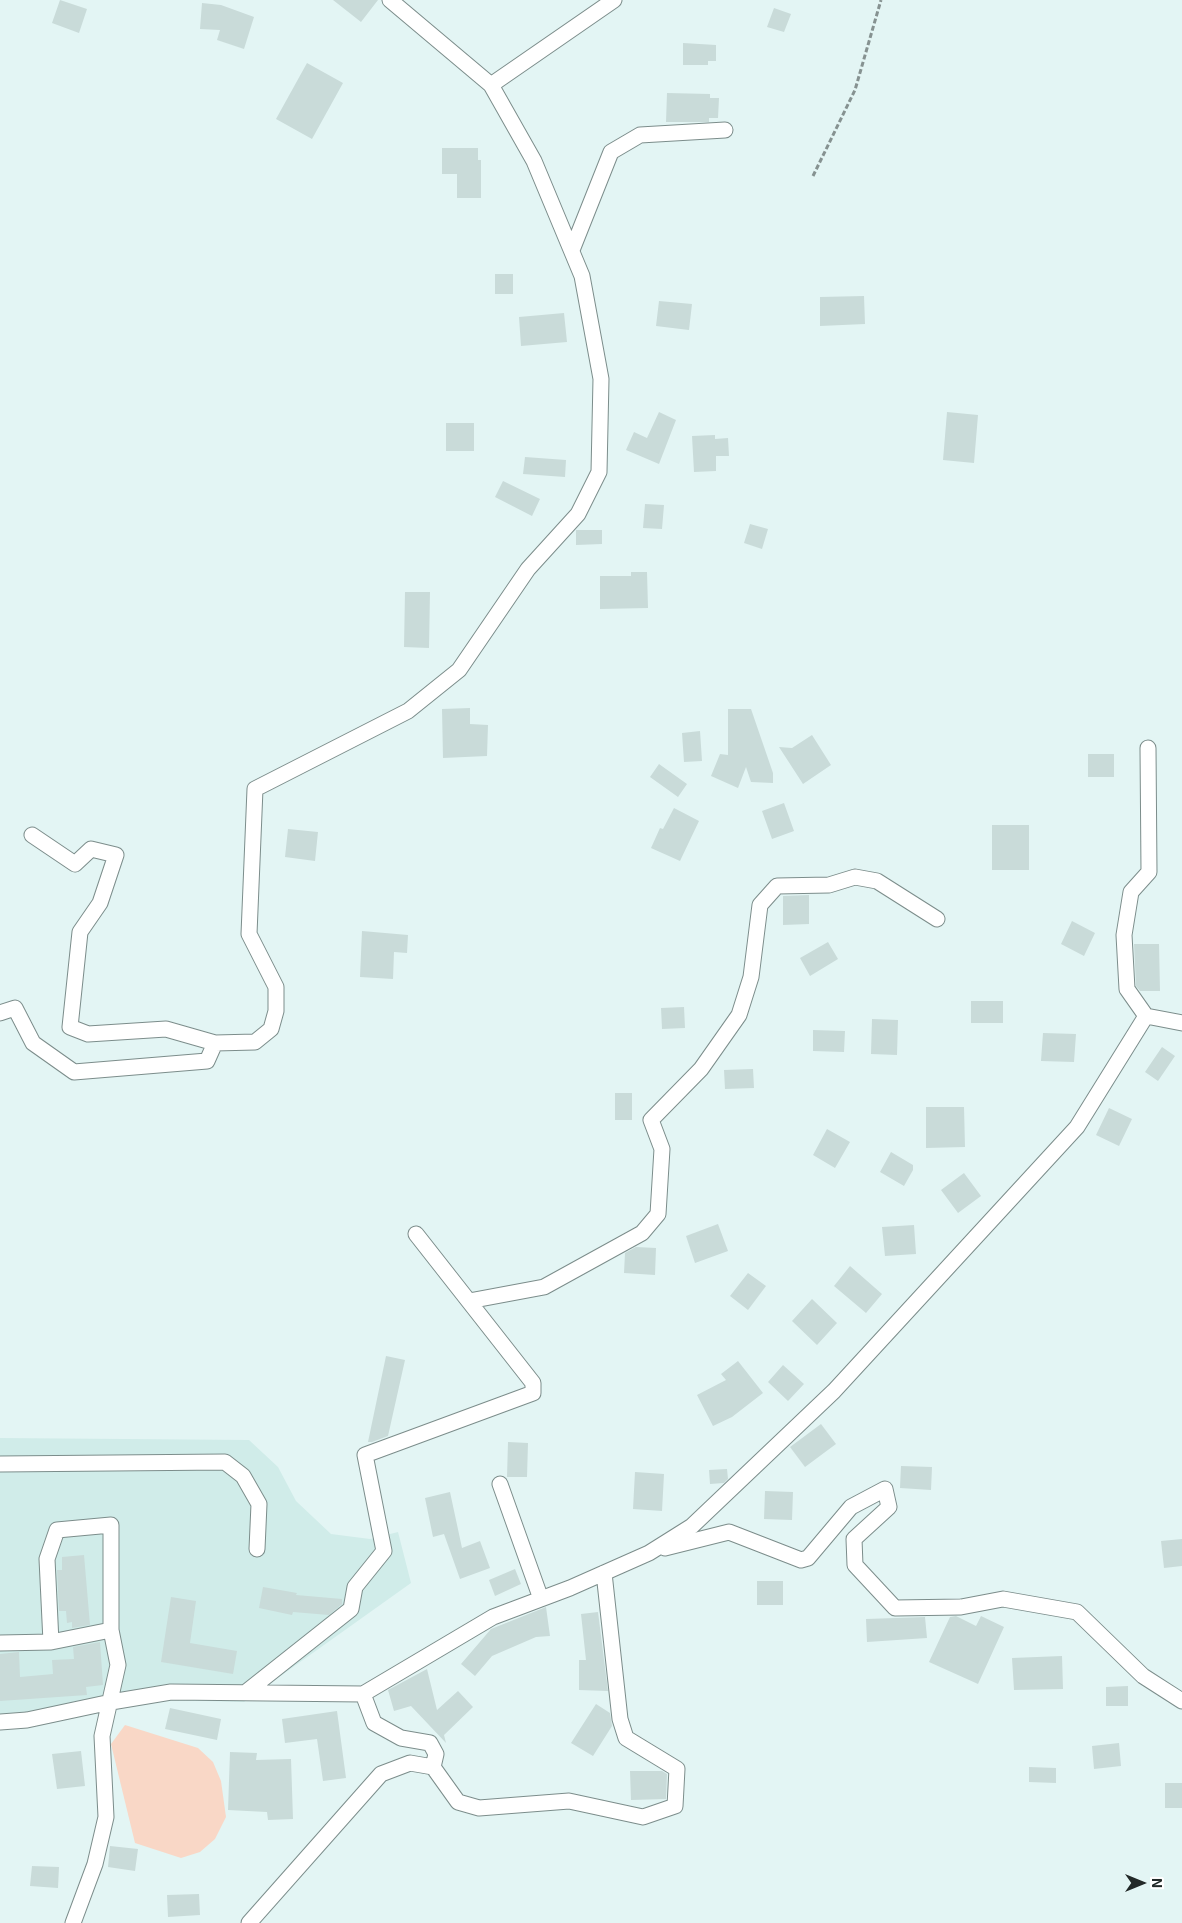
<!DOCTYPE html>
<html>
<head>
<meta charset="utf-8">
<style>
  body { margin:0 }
  #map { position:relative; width:1182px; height:1923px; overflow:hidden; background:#e3f5f4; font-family:"Exo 2",sans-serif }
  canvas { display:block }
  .north { position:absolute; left:1117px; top:1858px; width:50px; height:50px; -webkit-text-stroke:4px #fff; paint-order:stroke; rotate:90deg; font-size:14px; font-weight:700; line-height:20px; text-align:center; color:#222928 }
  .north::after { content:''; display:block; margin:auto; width:18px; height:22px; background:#222928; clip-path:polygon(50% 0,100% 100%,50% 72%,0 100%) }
</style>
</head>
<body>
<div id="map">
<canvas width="1182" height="1923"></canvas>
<div class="north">N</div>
</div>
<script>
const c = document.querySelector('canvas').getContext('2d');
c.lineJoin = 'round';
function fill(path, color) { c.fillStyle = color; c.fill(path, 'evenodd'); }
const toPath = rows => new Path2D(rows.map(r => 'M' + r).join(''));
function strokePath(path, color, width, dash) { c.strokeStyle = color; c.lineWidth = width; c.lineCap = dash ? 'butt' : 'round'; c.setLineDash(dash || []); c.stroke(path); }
const built = toPath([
  [0,1438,249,1440,278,1467,296,1501,331,1534,370,1539,398,1532,411,1583,244,1702,167,1700,0,1730]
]);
const green = toPath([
  [125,1725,198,1748,213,1762,221,1781,226,1817,215,1839,200,1852,181,1858,135,1843,111,1744]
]);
const building = toPath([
  [60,0,87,9,79,33,52,23],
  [333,0,378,0,361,22],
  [202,3,221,5,254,17,244,49,217,40,220,30,200,29],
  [774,8,791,14,784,32,767,27],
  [683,43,716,45,716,61,708,61,708,65,683,65],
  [307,63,343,83,312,139,276,119],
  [667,93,710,94,710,98,719,98,718,118,709,118,709,122,666,122],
  [442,148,478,148,478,160,481,160,481,198,457,198,457,174,442,174],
  [495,274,513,274,513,294,495,294],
  [864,296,865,324,820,326,820,297],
  [659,301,692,304,689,330,656,326],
  [564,313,567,342,521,346,519,317],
  [659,412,676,420,659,464,626,450,634,432,647,438],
  [947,412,978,415,974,463,943,460],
  [446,423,474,423,474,451,446,451],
  [715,435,715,439,728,438,729,456,716,456,716,471,694,472,692,436],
  [525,457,566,460,565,477,523,474],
  [503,481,540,499,532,516,495,497],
  [645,504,664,505,662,529,643,528],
  [750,524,768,529,762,549,744,543],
  [576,530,602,530,602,544,576,545],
  [631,572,647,572,648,608,600,609,600,576,631,576],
  [405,592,430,592,429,648,404,647],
  [470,708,470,724,488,725,487,756,443,758,442,709],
  [728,709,751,709,773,773,773,783,751,782,746,767,738,788,711,776,720,754,728,755],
  [700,731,702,761,684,762,682,733],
  [812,735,831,765,803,784,779,747,792,748],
  [1088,754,1114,754,1114,777,1088,777],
  [659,764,687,784,678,797,650,777],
  [784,803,794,831,772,839,762,811],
  [674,808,699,821,680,861,651,848,660,828,663,829],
  [992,825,1029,825,1029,870,992,870],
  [288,829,318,832,315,861,285,857],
  [809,895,809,924,783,925,783,896],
  [1072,921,1095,933,1084,956,1061,944],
  [362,931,408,935,407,953,394,952,393,979,360,977],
  [828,942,838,959,810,976,800,958],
  [1134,944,1159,944,1160,991,1140,991,1136,986],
  [971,1001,1003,1001,1003,1023,971,1023],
  [684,1007,685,1028,662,1029,661,1008],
  [872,1019,898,1020,897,1055,871,1054],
  [813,1030,845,1031,844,1052,813,1051],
  [1043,1033,1076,1034,1074,1062,1041,1061],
  [1162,1047,1175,1056,1158,1081,1145,1072],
  [753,1069,754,1088,725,1089,724,1070],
  [615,1093,632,1093,632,1120,615,1120],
  [926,1107,964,1107,965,1147,926,1148],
  [1109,1108,1132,1119,1119,1146,1096,1135],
  [827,1129,850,1142,835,1168,813,1155],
  [891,1152,913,1165,913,1170,904,1186,880,1172],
  [964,1173,981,1196,958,1213,941,1190],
  [718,1224,728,1251,695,1263,686,1236],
  [914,1225,916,1254,885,1256,882,1227],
  [636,1247,656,1248,655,1275,624,1273,625,1253],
  [850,1266,882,1294,866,1313,834,1286],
  [748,1273,766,1286,748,1310,730,1296],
  [812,1299,837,1323,817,1345,792,1321],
  [386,1356,405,1360,388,1436,372,1442,368,1442],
  [738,1361,763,1393,732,1417,713,1426,697,1395,726,1380,721,1374],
  [783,1365,804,1384,788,1401,768,1382],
  [821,1424,836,1444,805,1467,790,1447],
  [508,1442,528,1443,527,1477,507,1477],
  [901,1466,932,1467,931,1490,900,1488],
  [727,1469,728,1479,724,1483,710,1484,709,1470],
  [635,1472,664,1474,662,1511,633,1509],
  [765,1491,793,1492,792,1520,764,1519],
  [450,1492,462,1548,480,1541,490,1568,460,1579,444,1534,433,1537,425,1498],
  [1182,1539,1182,1566,1164,1568,1161,1541],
  [84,1555,90,1625,72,1628,72,1622,67,1623,66,1611,59,1611,57,1570,62,1570,62,1557],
  [515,1569,521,1584,495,1596,489,1580],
  [757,1581,783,1581,783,1605,757,1605],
  [263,1587,297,1593,296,1595,342,1599,342,1604,329,1615,293,1612,292,1615,259,1608],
  [171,1597,196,1601,190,1643,237,1651,233,1674,161,1662],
  [546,1607,550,1636,536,1637,492,1656,475,1676,461,1664,491,1629],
  [598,1612,608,1691,579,1690,579,1660,586,1660,581,1614],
  [956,1616,976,1626,981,1616,1004,1627,978,1684,929,1662,950,1617],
  [925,1617,927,1638,867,1642,866,1619],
  [100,1642,103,1685,86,1687,87,1695,0,1701,0,1654,19,1652,20,1677,53,1674,52,1660,74,1659,73,1647],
  [1062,1656,1063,1689,1014,1690,1012,1658],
  [427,1669,437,1710,458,1691,473,1707,444,1735,446,1743,411,1706,394,1711,388,1690],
  [1128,1686,1128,1706,1106,1706,1106,1687],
  [596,1704,610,1713,612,1726,593,1756,571,1743],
  [170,1708,221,1719,217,1740,165,1729],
  [337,1711,346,1778,323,1781,317,1739,285,1743,282,1719],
  [1119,1743,1121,1766,1094,1769,1092,1746],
  [81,1751,85,1786,57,1789,52,1754],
  [230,1752,257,1753,256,1760,291,1759,293,1819,268,1820,267,1812,228,1810],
  [1029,1767,1056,1768,1056,1783,1029,1782],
  [630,1771,662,1771,667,1774,666,1799,631,1800],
  [1165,1783,1182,1783,1182,1808,1165,1808],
  [110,1846,138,1849,135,1871,108,1867],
  [32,1866,59,1867,58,1888,30,1886],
  [199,1894,200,1915,168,1917,167,1895]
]);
const path = toPath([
  [813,176,855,90,881,0]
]);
const street = toPath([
  [491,85,614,0],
  [572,250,611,152,640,135,725,130],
  [1148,748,1149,872,1131,892,1124,935,1127,989,1146,1016,1182,1023],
  [32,835,75,864,91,849,116,855,100,903,80,932,70,1027,88,1034,166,1029,215,1043,255,1042,271,1029,276,1011,276,987,249,934,255,789,408,711,459,670,528,569,578,514,599,472,601,379,582,276,534,161,491,85,390,0],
  [0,1013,15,1008,33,1043,74,1072,207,1061,215,1043],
  [469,1301,544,1287,642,1233,658,1214,662,1149,651,1120,701,1069,739,1015,751,977,760,905,777,886,829,885,855,877,877,881,937,919],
  [0,1464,225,1462,243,1476,259,1504,257,1549],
  [500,1484,541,1599],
  [665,1548,729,1532,801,1560,808,1558,851,1507,885,1489,889,1507,854,1539,855,1565,895,1608,961,1607,1003,1599,1077,1612,1143,1676,1182,1701],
  [0,1643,51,1642],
  [245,1693,351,1609,355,1587,384,1551,365,1455,533,1393,533,1383,416,1234],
  [0,1722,27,1720,111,1702,171,1692,363,1694],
  [433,1767,458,1802,479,1808,569,1801,643,1817,675,1806,677,1769,626,1738,620,1719,604,1573],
  [73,1923,95,1864,106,1817,102,1736,118,1665,111,1630,111,1525,57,1530,47,1559,51,1642,111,1630],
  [249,1923,381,1774,410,1763,433,1767,436,1754,430,1743,401,1738,374,1723,363,1694,493,1617,570,1588,649,1553,692,1526,834,1391,1077,1127,1146,1016]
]);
fill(built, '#d0ece9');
fill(green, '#f9d7c6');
fill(building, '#c9dbd9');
strokePath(street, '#7c8d8b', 17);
strokePath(path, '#869291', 3, [5, 2.5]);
strokePath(street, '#fff', 15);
</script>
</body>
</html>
